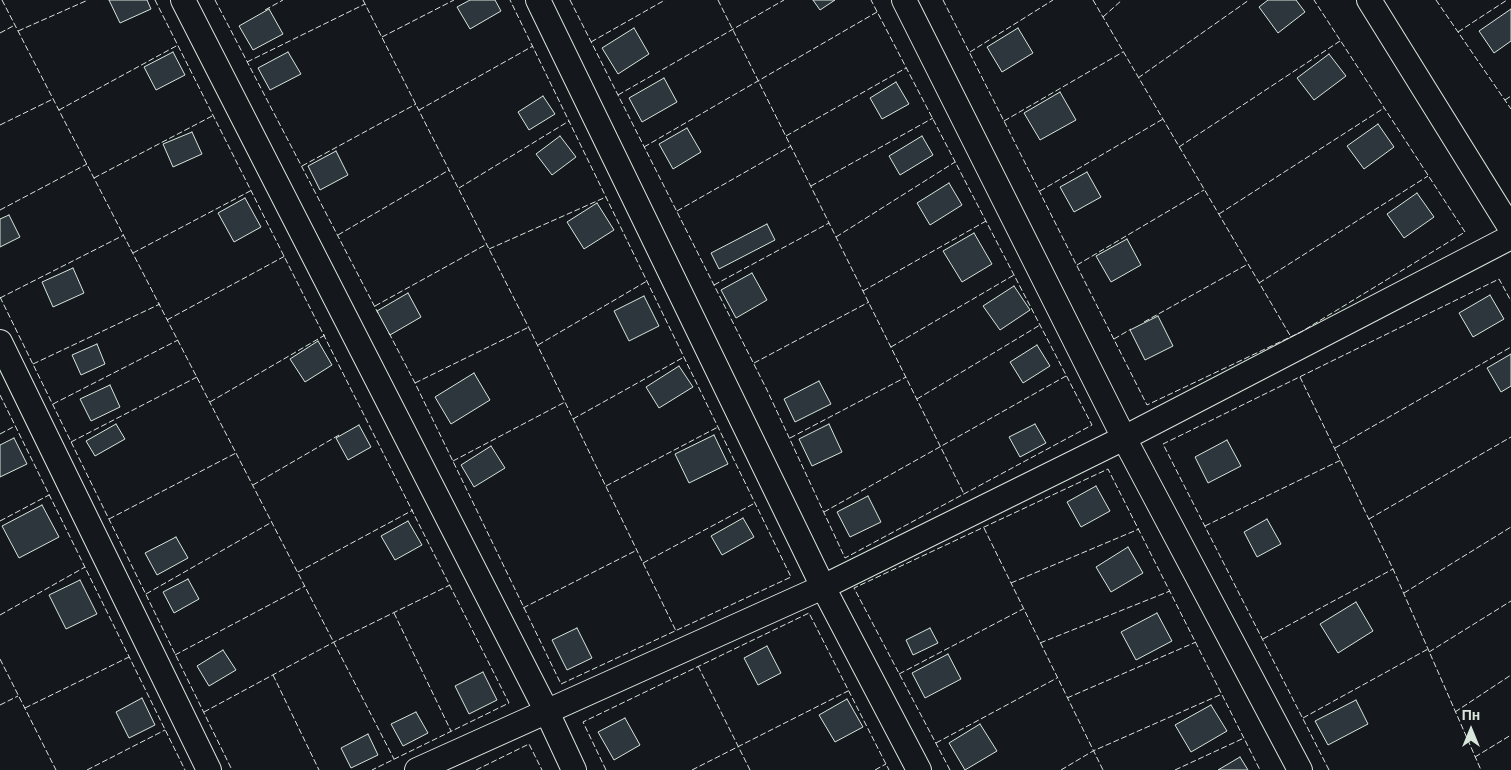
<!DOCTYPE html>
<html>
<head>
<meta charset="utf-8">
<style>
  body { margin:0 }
  #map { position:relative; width:1511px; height:770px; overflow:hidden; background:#14181c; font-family:"DM Sans",sans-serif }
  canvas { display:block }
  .north { position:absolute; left:1446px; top:705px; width:50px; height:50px; -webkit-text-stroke:4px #14181c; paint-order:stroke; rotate:0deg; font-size:14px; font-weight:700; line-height:20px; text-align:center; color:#d8e6dc }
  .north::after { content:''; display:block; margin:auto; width:18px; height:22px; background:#d8e6dc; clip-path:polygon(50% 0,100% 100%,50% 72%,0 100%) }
</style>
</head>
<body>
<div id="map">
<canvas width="1511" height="770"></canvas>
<div class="north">Пн</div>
</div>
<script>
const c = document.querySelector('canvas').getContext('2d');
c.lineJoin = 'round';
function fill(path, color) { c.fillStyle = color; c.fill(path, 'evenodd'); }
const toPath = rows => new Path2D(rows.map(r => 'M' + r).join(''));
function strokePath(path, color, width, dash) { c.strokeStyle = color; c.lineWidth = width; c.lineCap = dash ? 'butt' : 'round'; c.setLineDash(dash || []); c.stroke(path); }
const building = toPath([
  [109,0,147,0,151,9,120,23,109,0],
  [470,0,495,0,501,11,470,29,457,7,470,0],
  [813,0,835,0,820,10,813,0],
  [1268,0,1296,0,1305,12,1278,33,1259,7,1268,0],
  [269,9,283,34,253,50,239,26,269,9],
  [1511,9,1511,41,1494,53,1479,31,1511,9],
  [634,28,649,54,618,74,602,48,634,28],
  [1018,28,1033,53,1002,72,987,47,1018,28],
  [173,52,185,75,156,90,144,67,173,52],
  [288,52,301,74,270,90,258,68,288,52],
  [1329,54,1346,76,1314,100,1297,78,1329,54],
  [664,78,677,102,642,122,629,98,664,78],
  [896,82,909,104,882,119,870,98,896,82],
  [1060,92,1076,120,1040,140,1024,113,1060,92],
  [543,96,555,114,529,130,518,112,543,96],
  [1378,124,1394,147,1364,169,1347,146,1378,124],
  [687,128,701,152,673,169,659,144,687,128],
  [192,132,202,154,173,167,163,144,192,132],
  [560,136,576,157,552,175,536,154,560,136],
  [922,136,933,155,900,175,889,156,922,136],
  [336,151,348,175,320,190,308,166,336,151],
  [1087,172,1101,197,1074,212,1060,187,1087,172],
  [949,183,962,205,930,225,917,203,949,183],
  [1417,193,1434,217,1404,238,1387,214,1417,193],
  [245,198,261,227,234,242,218,213,245,198],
  [597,203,614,230,584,249,567,222,597,203],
  [9,215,20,237,0,247,0,219,9,215],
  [767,224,775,240,719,269,711,253,767,224],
  [974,233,992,264,962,282,943,251,974,233],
  [1127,239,1141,265,1111,282,1096,256,1127,239],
  [73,268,84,293,53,307,42,282,73,268],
  [752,273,767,300,736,318,721,290,752,273],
  [1014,286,1030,310,1000,330,983,306,1014,286],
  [408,293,421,317,390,335,377,311,408,293],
  [1490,295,1504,319,1473,337,1459,313,1490,295],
  [644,296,659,326,629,341,614,311,644,296],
  [1158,316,1173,346,1145,360,1130,330,1158,316],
  [318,341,332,365,305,382,290,359,318,341],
  [97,344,105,364,81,375,72,355,97,344],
  [1037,345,1050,366,1023,383,1010,362,1037,345],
  [1511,354,1511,386,1501,392,1487,368,1511,354],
  [679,366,693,387,659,408,646,387,679,366],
  [474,373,490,400,451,424,435,397,474,373],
  [819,381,831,404,795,422,784,399,819,381],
  [110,385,120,407,91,421,80,399,110,385],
  [116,424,125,439,95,456,86,441,116,424],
  [829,424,842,452,812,466,799,439,829,424],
  [1035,424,1046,443,1020,457,1009,437,1035,424],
  [359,425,371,447,348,460,336,438,359,425],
  [714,435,728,464,689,483,675,454,714,435],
  [14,438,27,464,0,477,0,445,14,438],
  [1227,440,1241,466,1208,483,1195,457,1227,440],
  [491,446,505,468,474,487,461,465,491,446],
  [1096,486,1110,511,1081,527,1067,502,1096,486],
  [868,496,881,522,850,537,837,512,868,496],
  [42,505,59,537,19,558,2,526,42,505],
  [743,518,754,537,722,555,711,536,743,518],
  [1267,519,1281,544,1257,557,1244,532,1267,519],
  [408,521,422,545,395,560,381,536,408,521],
  [176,537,188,558,157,575,145,553,176,537],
  [1128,547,1143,573,1111,592,1096,567,1128,547],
  [188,579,199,599,174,613,163,592,188,579],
  [80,580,97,614,66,629,49,595,80,580],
  [1356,602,1373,631,1338,653,1320,624,1356,602],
  [1157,613,1172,641,1136,660,1121,632,1157,613],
  [577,628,592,658,567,670,552,640,577,628],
  [930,628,938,643,913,655,906,640,930,628],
  [767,646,781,673,758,685,744,658,767,646],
  [223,650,236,670,209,686,197,666,223,650],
  [948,654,961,679,925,698,912,673,948,654],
  [483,672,497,700,469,714,455,686,483,672],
  [142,698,155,725,129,738,116,712,142,698],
  [847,699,863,727,835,742,819,715,847,699],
  [1356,700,1368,724,1328,745,1315,721,1356,700],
  [1211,705,1227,731,1191,752,1175,725,1211,705],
  [416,712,428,733,403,746,391,724,416,712],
  [625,718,640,745,614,760,598,732,625,718],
  [980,724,997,751,965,770,949,743,980,724],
  [368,734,378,755,351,768,341,748,368,734],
  [1240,757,1248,770,1218,770,1240,757]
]);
const street = toPath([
  [183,0,547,712,574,770],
  [538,0,823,587,919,770],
  [904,0,1124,438,1300,770],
  [1369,0,1511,229],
  [0,342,209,770],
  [417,770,823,587,1124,438,1511,237]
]);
const fence = toPath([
  [2,0,394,759],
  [155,0,509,703,372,770],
  [215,0,378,313],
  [363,0,531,332,676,631],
  [570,0,767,390,845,558,1092,425,871,0],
  [718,0,964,494],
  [943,0,1147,405,1301,332,1465,232,1314,0],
  [1093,0,1291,337],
  [1436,0,1511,109],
  [265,10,283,0],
  [1103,17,1122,0],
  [18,31,88,0],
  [1458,32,1507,0],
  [0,33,15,25],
  [382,37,454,0],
  [591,42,665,0],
  [970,52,1053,0],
  [247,62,365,4],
  [1138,78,1249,0],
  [618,95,784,0],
  [1505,100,1511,96],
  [59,110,178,45],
  [419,110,533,46],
  [1004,121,1123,52],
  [0,125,53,99],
  [786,136,906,68],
  [644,147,877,12],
  [1179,147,1340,41],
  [302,166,416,104],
  [94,178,214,115],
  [811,186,933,118],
  [459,188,569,121],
  [1040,191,1163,119],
  [0,210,87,164],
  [677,211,791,146],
  [1219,214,1384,108],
  [338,235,449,170],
  [836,237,955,162],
  [489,249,606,197],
  [133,253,252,190],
  [1077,265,1204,190],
  [1259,283,1428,176],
  [714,285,829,223],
  [863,291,986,221],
  [0,297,232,770],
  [0,298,124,235],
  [375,306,487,244],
  [167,320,285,256],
  [1144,322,1248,264],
  [389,333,415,383,561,684,791,577,510,0],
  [1114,339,1131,329],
  [538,345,647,281],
  [891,347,1014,275],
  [754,363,869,302],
  [33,364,160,304],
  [1300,377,1393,569,1481,770],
  [415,383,529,327],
  [0,395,185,770],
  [917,399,1040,325],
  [210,402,325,335],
  [53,404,178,340],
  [573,419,684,357],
  [0,434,15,426],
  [790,438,906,377],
  [71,442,197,377],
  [1335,448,1511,347],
  [453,461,565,402],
  [253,485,339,435],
  [606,486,718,427],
  [824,512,1066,376],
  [109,519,236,453],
  [1369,519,1511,437],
  [0,521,49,495],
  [1205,526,1341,460],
  [984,528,1103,770],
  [643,563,755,503],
  [298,572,413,510],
  [1011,583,1139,529],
  [1404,593,1511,527],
  [146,594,272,522],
  [523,608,637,550],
  [394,613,451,731],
  [0,615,85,567],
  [1263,639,1393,569],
  [1040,643,1170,591],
  [1429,652,1511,601],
  [175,655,305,586],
  [0,659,56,770],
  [698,666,750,770],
  [899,674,1023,609],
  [273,675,319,770],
  [1067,698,1196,642],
  [0,705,18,696],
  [25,708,129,657],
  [204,712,334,642,450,585],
  [1455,712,1511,675],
  [1303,718,1428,649],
  [936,743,1057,678],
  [1475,757,1511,735],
  [87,770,165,730],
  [476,770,529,744,542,770],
  [606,770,583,722,809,613,889,770],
  [692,770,848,691],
  [875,770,886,764],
  [950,770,854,588,1108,469,1260,770],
  [1061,770,1093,751,1222,694],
  [1175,770,1244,738],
  [1329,770,1163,444,1499,279,1511,301]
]);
fill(building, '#2c363c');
strokePath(building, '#d8e6dc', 1);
strokePath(street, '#d8e6dc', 26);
strokePath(street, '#14181c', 24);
strokePath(fence, '#d8e6dc', 1, [6, 2.5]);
</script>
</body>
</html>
